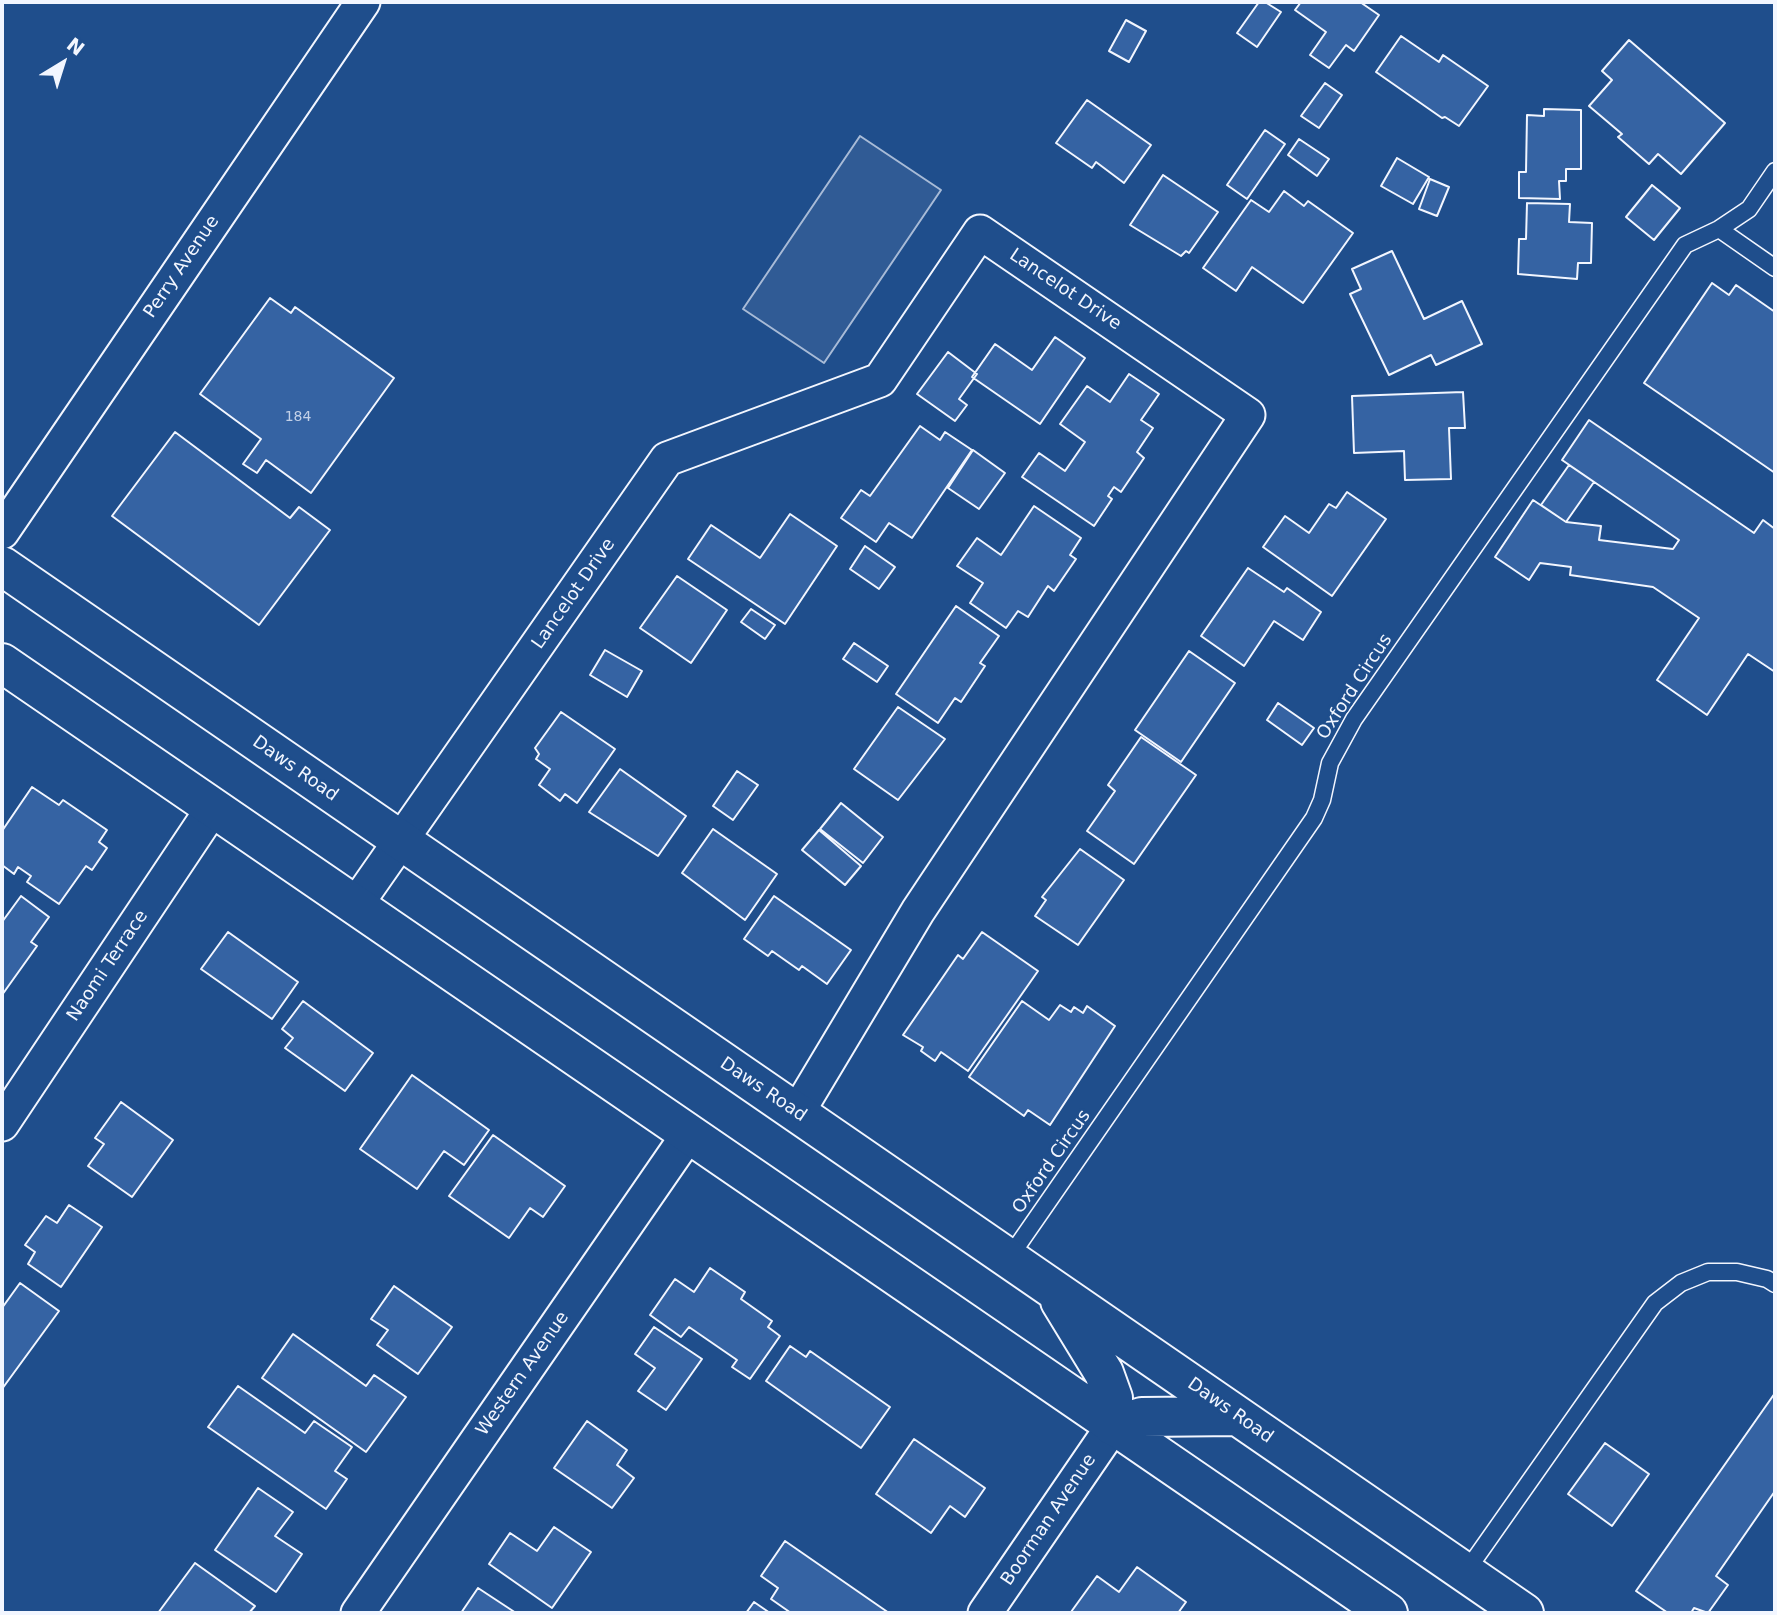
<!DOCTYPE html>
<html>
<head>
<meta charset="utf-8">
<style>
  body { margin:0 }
  #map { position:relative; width:1777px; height:1615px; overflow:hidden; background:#1f4e8c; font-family:"DejaVu Sans",sans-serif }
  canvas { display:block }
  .frame { position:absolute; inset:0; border:4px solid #f2f6ff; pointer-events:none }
  .north { position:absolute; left:28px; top:28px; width:70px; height:70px; -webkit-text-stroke:5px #1f4e8c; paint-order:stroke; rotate:38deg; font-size:19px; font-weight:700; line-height:28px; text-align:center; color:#f2f6ff }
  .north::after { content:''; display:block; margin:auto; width:24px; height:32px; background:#f2f6ff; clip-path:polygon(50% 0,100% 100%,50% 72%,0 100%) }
</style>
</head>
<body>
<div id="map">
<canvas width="1777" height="1615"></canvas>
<div class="frame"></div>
<div class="north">N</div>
</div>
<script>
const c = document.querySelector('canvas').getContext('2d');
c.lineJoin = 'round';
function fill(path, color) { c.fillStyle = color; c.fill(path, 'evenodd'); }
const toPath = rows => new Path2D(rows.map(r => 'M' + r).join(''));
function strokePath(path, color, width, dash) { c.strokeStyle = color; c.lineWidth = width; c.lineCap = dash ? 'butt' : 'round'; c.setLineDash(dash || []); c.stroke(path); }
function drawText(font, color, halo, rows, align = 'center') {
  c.font = font + ' "DejaVu Sans",sans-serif'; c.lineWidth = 5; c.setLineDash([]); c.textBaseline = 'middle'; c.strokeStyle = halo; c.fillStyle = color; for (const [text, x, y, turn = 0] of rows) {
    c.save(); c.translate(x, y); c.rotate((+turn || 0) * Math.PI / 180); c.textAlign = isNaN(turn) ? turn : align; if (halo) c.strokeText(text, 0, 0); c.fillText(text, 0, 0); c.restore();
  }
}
const parking = toPath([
  [860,136,941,190,824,363,743,309,860,136]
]);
const building = toPath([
  [1259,2,1265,2,1281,12,1257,47,1237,33,1259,2],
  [1301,2,1360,2,1379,15,1354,51,1346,45,1329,68,1310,55,1326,32,1295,10,1301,2],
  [1126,20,1146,31,1129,62,1109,51,1126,20],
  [1401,36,1439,62,1443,55,1488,86,1459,126,1445,117,1442,118,1376,72,1401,36],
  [1629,40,1725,123,1681,174,1658,154,1649,164,1618,137,1622,134,1589,106,1612,80,1602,71,1629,40],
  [1325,83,1342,95,1319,128,1301,116,1325,83],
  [1087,100,1151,145,1124,183,1096,162,1092,168,1056,143,1087,100],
  [1544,109,1581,110,1581,169,1566,169,1566,181,1559,181,1560,199,1519,198,1519,172,1526,172,1527,115,1544,116,1544,109],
  [1265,130,1285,144,1247,199,1227,185,1265,130],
  [1299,139,1329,159,1317,176,1288,155,1299,139],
  [1397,158,1429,177,1413,204,1381,186,1397,158],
  [1163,175,1218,212,1189,253,1186,251,1181,256,1130,225,1163,175],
  [1430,179,1449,187,1437,216,1419,209,1430,179],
  [1652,185,1680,208,1654,240,1626,217,1652,185],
  [1284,191,1304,206,1308,201,1353,233,1303,303,1252,267,1236,291,1203,268,1251,200,1269,212,1284,191],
  [1527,203,1570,204,1569,222,1592,223,1591,263,1578,263,1577,279,1518,274,1519,239,1526,239,1527,203],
  [1392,251,1424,319,1462,301,1482,344,1436,365,1431,355,1389,375,1350,294,1361,289,1352,269,1392,251],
  [1712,283,1729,295,1736,285,1775,312,1775,473,1644,383,1712,283],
  [270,298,291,313,295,307,394,378,311,493,266,460,257,473,243,464,261,439,200,394,270,298],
  [1055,337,1085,358,1040,424,972,377,995,344,1032,370,1055,337],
  [948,352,977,374,959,399,967,405,955,421,917,394,948,352],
  [1129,374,1159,394,1141,420,1153,428,1137,452,1144,458,1121,492,1114,487,1108,496,1112,499,1094,526,1022,477,1039,453,1065,471,1085,442,1060,424,1087,386,1110,402,1129,374],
  [1463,392,1465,428,1449,428,1451,479,1405,480,1404,451,1354,453,1352,396,1463,392],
  [1589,420,1754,533,1763,520,1775,529,1775,672,1748,654,1707,715,1657,680,1699,618,1653,587,1570,575,1571,567,1540,563,1529,580,1495,557,1533,500,1566,522,1601,526,1599,540,1673,549,1679,540,1562,460,1589,420],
  [920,426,940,440,945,432,972,450,912,538,889,523,876,542,841,518,861,490,870,496,920,426],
  [175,432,290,518,299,507,330,530,259,625,112,516,175,432],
  [973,450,1005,473,979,509,948,488,973,450],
  [1569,465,1594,482,1566,522,1541,505,1569,465],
  [1347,492,1386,519,1332,596,1263,547,1285,516,1309,533,1329,504,1336,508,1347,492],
  [1034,506,1081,538,1070,555,1076,559,1054,591,1048,586,1028,617,1018,611,1006,628,970,603,983,583,957,566,977,538,1001,555,1034,506],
  [790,514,837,546,785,624,688,559,711,525,760,558,790,514],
  [865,546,895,567,879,589,850,569,865,546],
  [1248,568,1284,592,1287,588,1321,612,1303,640,1274,621,1244,666,1201,636,1248,568],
  [677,576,727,610,691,663,640,628,677,576],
  [956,606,999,636,980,663,985,666,961,702,955,698,938,723,896,694,956,606],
  [751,609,775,625,765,639,741,622,751,609],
  [854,643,888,666,877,682,843,659,854,643],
  [605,650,642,671,627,697,590,675,605,650],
  [1189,651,1235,683,1181,762,1135,730,1189,651],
  [1278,703,1314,728,1302,745,1267,720,1278,703],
  [898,707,945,739,898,800,854,769,898,707],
  [561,712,615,749,577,803,565,794,560,801,539,785,550,769,536,759,539,754,535,748,561,712],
  [1141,737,1196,775,1134,864,1087,831,1115,791,1108,785,1141,737],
  [620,769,686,816,658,856,589,812,620,769],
  [737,771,758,785,733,820,713,806,737,771],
  [32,787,59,805,63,800,107,830,99,842,107,848,92,870,86,866,59,904,27,882,31,876,18,867,14,874,2,865,2,831,32,787],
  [841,803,883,837,863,863,820,829,841,803],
  [713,829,777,874,745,920,682,873,713,829],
  [819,830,861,866,845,885,802,850,819,830],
  [1080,849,1124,880,1078,945,1035,916,1046,900,1042,897,1080,849],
  [21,896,49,917,31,942,37,946,2,995,2,922,21,896],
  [774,896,851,950,827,984,802,966,799,970,772,951,768,956,744,939,774,896],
  [228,932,298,982,272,1019,201,969,228,932],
  [982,932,1038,971,968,1071,941,1052,935,1061,921,1051,923,1047,903,1035,958,955,963,959,982,932],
  [303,1001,373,1053,345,1091,285,1048,293,1038,282,1029,303,1001],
  [1022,1001,1049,1020,1060,1005,1071,1012,1074,1007,1083,1013,1087,1006,1115,1026,1050,1125,1028,1110,1024,1116,969,1077,1022,1001],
  [412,1075,489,1130,464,1165,444,1151,417,1189,360,1149,412,1075],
  [121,1102,173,1140,132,1197,88,1166,104,1144,95,1138,121,1102],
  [493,1135,565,1186,543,1217,530,1208,509,1238,449,1196,493,1135],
  [69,1205,102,1227,61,1287,28,1264,35,1252,25,1245,46,1216,57,1223,69,1205],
  [710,1268,745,1292,741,1299,772,1321,768,1327,780,1336,750,1379,732,1367,737,1360,689,1327,681,1337,650,1315,675,1279,694,1292,710,1268],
  [20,1283,59,1311,2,1389,2,1308,20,1283],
  [394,1286,452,1327,418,1374,377,1345,388,1330,371,1319,394,1286],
  [654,1327,702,1359,666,1410,638,1391,655,1368,635,1354,654,1327],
  [293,1334,366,1386,374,1375,406,1397,366,1452,262,1378,293,1334],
  [790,1346,806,1357,810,1351,890,1407,861,1448,766,1381,790,1346],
  [238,1386,305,1433,314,1421,352,1447,335,1471,347,1479,326,1509,208,1427,238,1386],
  [1775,1393,1775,1491,1716,1576,1728,1585,1708,1613,1694,1608,1691,1613,1668,1613,1636,1591,1775,1393],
  [587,1421,627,1450,617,1465,634,1478,612,1508,554,1468,587,1421],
  [914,1439,985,1488,965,1517,950,1506,931,1533,876,1494,914,1439],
  [1605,1443,1649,1474,1612,1526,1568,1494,1605,1443],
  [258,1488,293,1512,275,1536,302,1554,276,1592,215,1550,258,1488],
  [554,1527,591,1552,552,1608,489,1564,510,1533,537,1551,554,1527],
  [785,1541,889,1613,791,1613,771,1599,778,1588,761,1576,785,1541],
  [195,1563,255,1606,249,1613,158,1613,195,1563],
  [1137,1567,1186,1602,1178,1613,1071,1612,1097,1576,1119,1592,1137,1567],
  [478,1588,516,1613,461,1613,478,1588],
  [754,1602,770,1613,746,1613,754,1602]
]);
const service = toPath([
  [1719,229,1775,268],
  [1009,1258,1314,818,1322,800,1330,763,1354,719,1685,245,1719,229,1749,209,1775,171],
  [1465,1573,1655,1303,1681,1283,1708,1272,1737,1272,1767,1279,1775,1284]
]);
const minor = toPath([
  [2,532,363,2],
  [355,906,667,459,880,380,980,232,1248,415,918,911,797,1113],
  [2,1124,213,808],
  [358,1613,688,1135],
  [985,1613,1113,1426]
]);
const secondary = toPath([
  [2,566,1524,1613],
  [2,663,1388,1613],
  [1060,1301,1104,1373,1113,1398,1113,1426],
  [1113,1426,1142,1417,1237,1416]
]);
const numberNames = [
  ["184",298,417]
];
const streetNames = [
  ["Perry Avenue",182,267,-56],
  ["Lancelot Drive",1065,290,34],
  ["Lancelot Drive",574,594,-55],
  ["Oxford Circus",1355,687,-57],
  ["Daws Road",295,769,35],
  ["Naomi Terrace",108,966,-56],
  ["Daws Road",763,1090,34],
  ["Oxford Circus",1052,1162,-55],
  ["Western Avenue",523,1374,-55],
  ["Daws Road",1230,1411,35],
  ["Boorman Avenue",1049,1520,-56]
];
fill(parking, '#305b95');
strokePath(parking, '#a8bbd7', 2);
fill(building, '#3563a3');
strokePath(building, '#f2f6ff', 2);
strokePath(service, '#f2f6ff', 19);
strokePath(minor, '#f2f6ff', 37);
strokePath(secondary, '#f2f6ff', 42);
strokePath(service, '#1f4e8c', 16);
strokePath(minor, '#1f4e8c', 33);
strokePath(secondary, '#1f4e8c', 38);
drawText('14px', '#c3d1e8', null, numberNames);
drawText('18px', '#f2f6ff', '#1f4e8c', streetNames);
</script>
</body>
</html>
